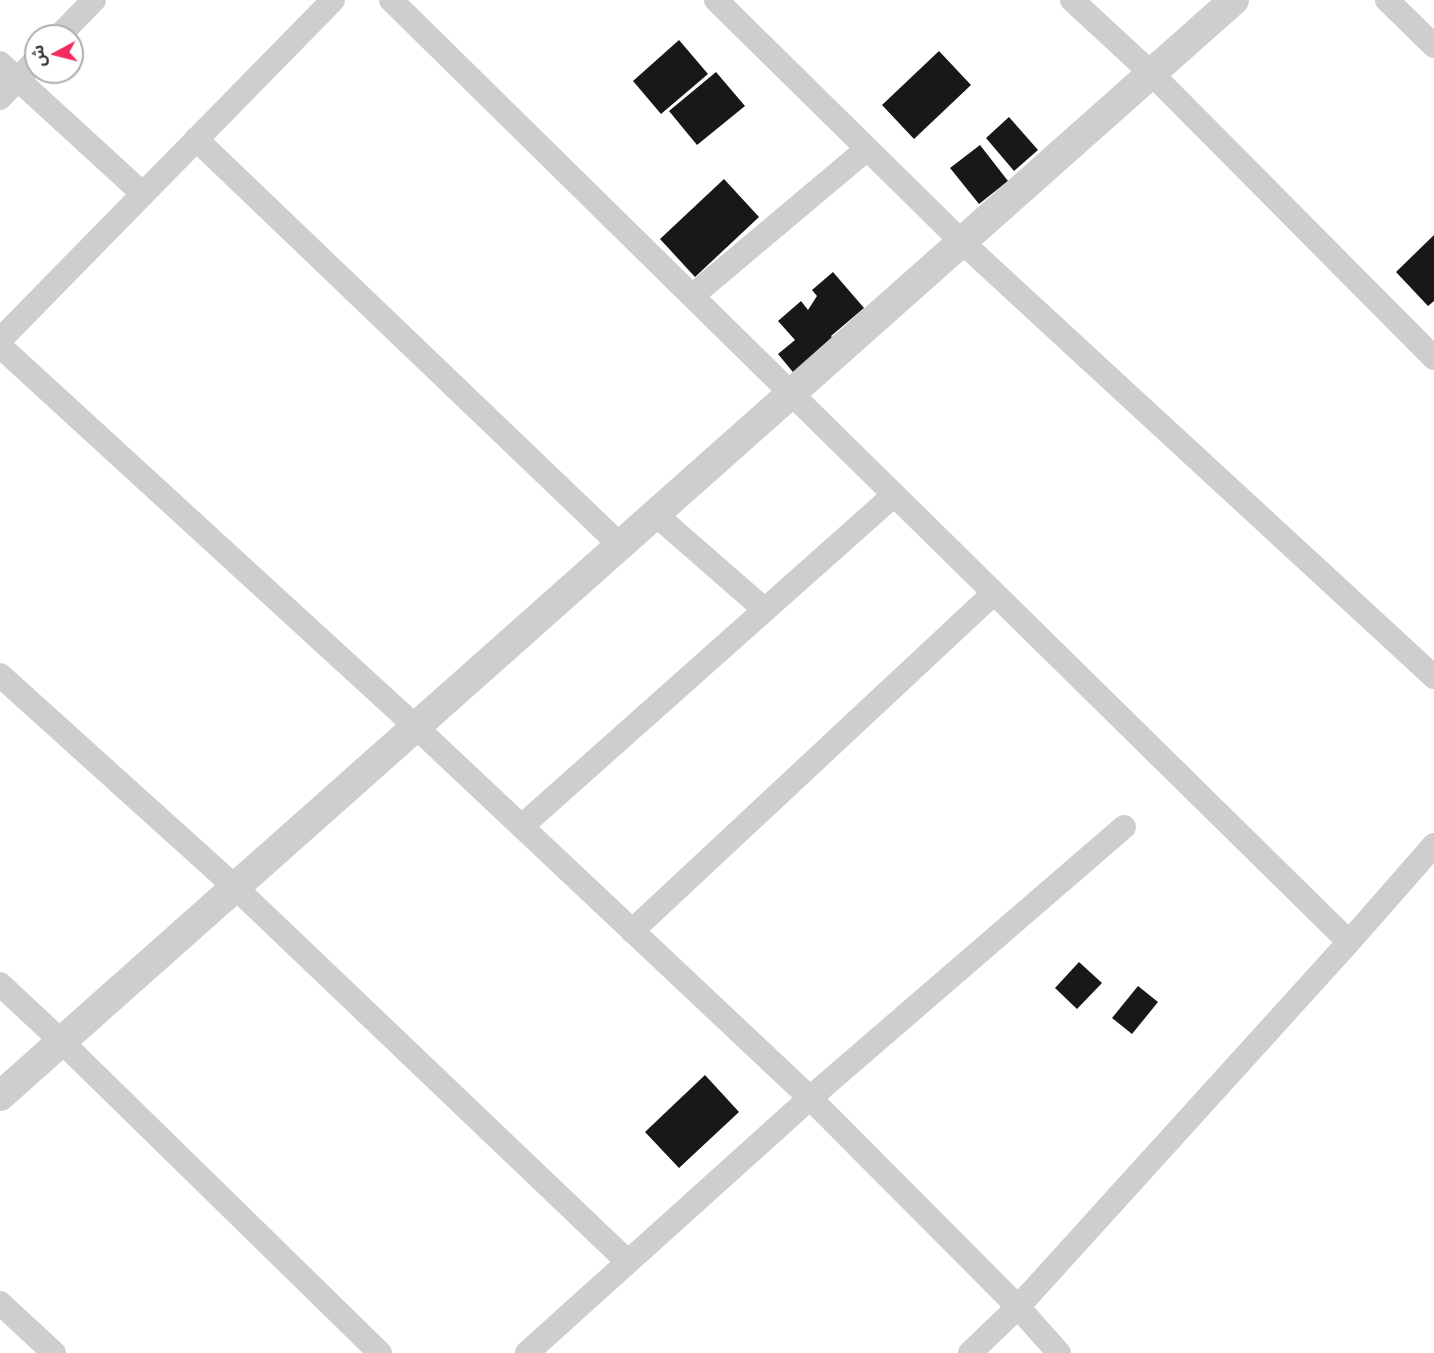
<!DOCTYPE html>
<html>
<head>
<meta charset="utf-8">
<style>
  body { margin:0 }
  #map { position:relative; width:1434px; height:1353px; overflow:hidden; background:#fff; font-family:Commissioner,"Noto Sans Arabic",sans-serif }
  canvas { display:block }
  .north { position:absolute; left:24px; top:24px; width:60px; height:60px; box-sizing:border-box; background:#fff; border:2px solid #adadad; border-radius:50%; rotate:263deg; font-size:16px; font-weight:700; line-height:24px; text-align:center; color:#313131 }
  .north::after { content:''; display:block; margin:auto; width:21px; height:27px; background:#f12b5d; clip-path:polygon(50% 0,100% 100%,50% 72%,0 100%) }
</style>
</head>
<body>
<div id="map">
<canvas width="1434" height="1353"></canvas>
<div class="north">ش</div>
</div>
<script>
const c = document.querySelector('canvas').getContext('2d');
c.lineJoin = 'round';
function fill(path, color) { c.fillStyle = color; c.fill(path, 'evenodd'); }
const toPath = rows => new Path2D(rows.map(r => 'M' + r).join(''));
function strokePath(path, color, width, dash) { c.strokeStyle = color; c.lineWidth = width; c.lineCap = dash ? 'butt' : 'round'; c.setLineDash(dash || []); c.stroke(path); }
const building = toPath([
  [679,40,708,74,661,114,633,81],
  [939,51,971,85,914,139,882,105],
  [716,72,745,106,697,145,669,111],
  [1009,117,1038,150,1014,171,986,138],
  [980,145,1008,181,979,204,950,168],
  [724,179,759,217,695,277,660,239],
  [1434,235,1434,301,1428,306,1396,272],
  [833,272,864,308,831,336,836,343,797,377,778,354,795,340,778,321,801,301,808,310,817,296,812,290],
  [1079,962,1102,983,1077,1009,1055,988],
  [1138,986,1158,1002,1132,1034,1112,1018],
  [705,1075,739,1112,679,1168,645,1132]
]);
const minor = toPath([
  [391,0,1349,942],
  [716,0,962,242,1434,677],
  [1072,0,1151,73,1434,358],
  [1387,0,1434,46],
  [59,36,94,0],
  [0,63,143,194],
  [0,98,36,60],
  [196,139,620,545],
  [692,296,867,149],
  [0,340,333,0],
  [0,346,416,727,810,1098,1018,1307,1059,1353],
  [655,514,765,610],
  [0,675,235,887,628,1262],
  [522,826,894,495],
  [632,931,994,593],
  [0,984,61,1041,380,1353],
  [0,1303,54,1353],
  [527,1353,810,1098,1124,827],
  [970,1353,1018,1307,1349,942,1434,845]
]);
const tertiary = toPath([
  [0,1096,1234,0]
]);
fill(building, '#181818');
strokePath(minor, '#cecece', 24);
strokePath(tertiary, '#cecece', 30);
</script>
</body>
</html>
